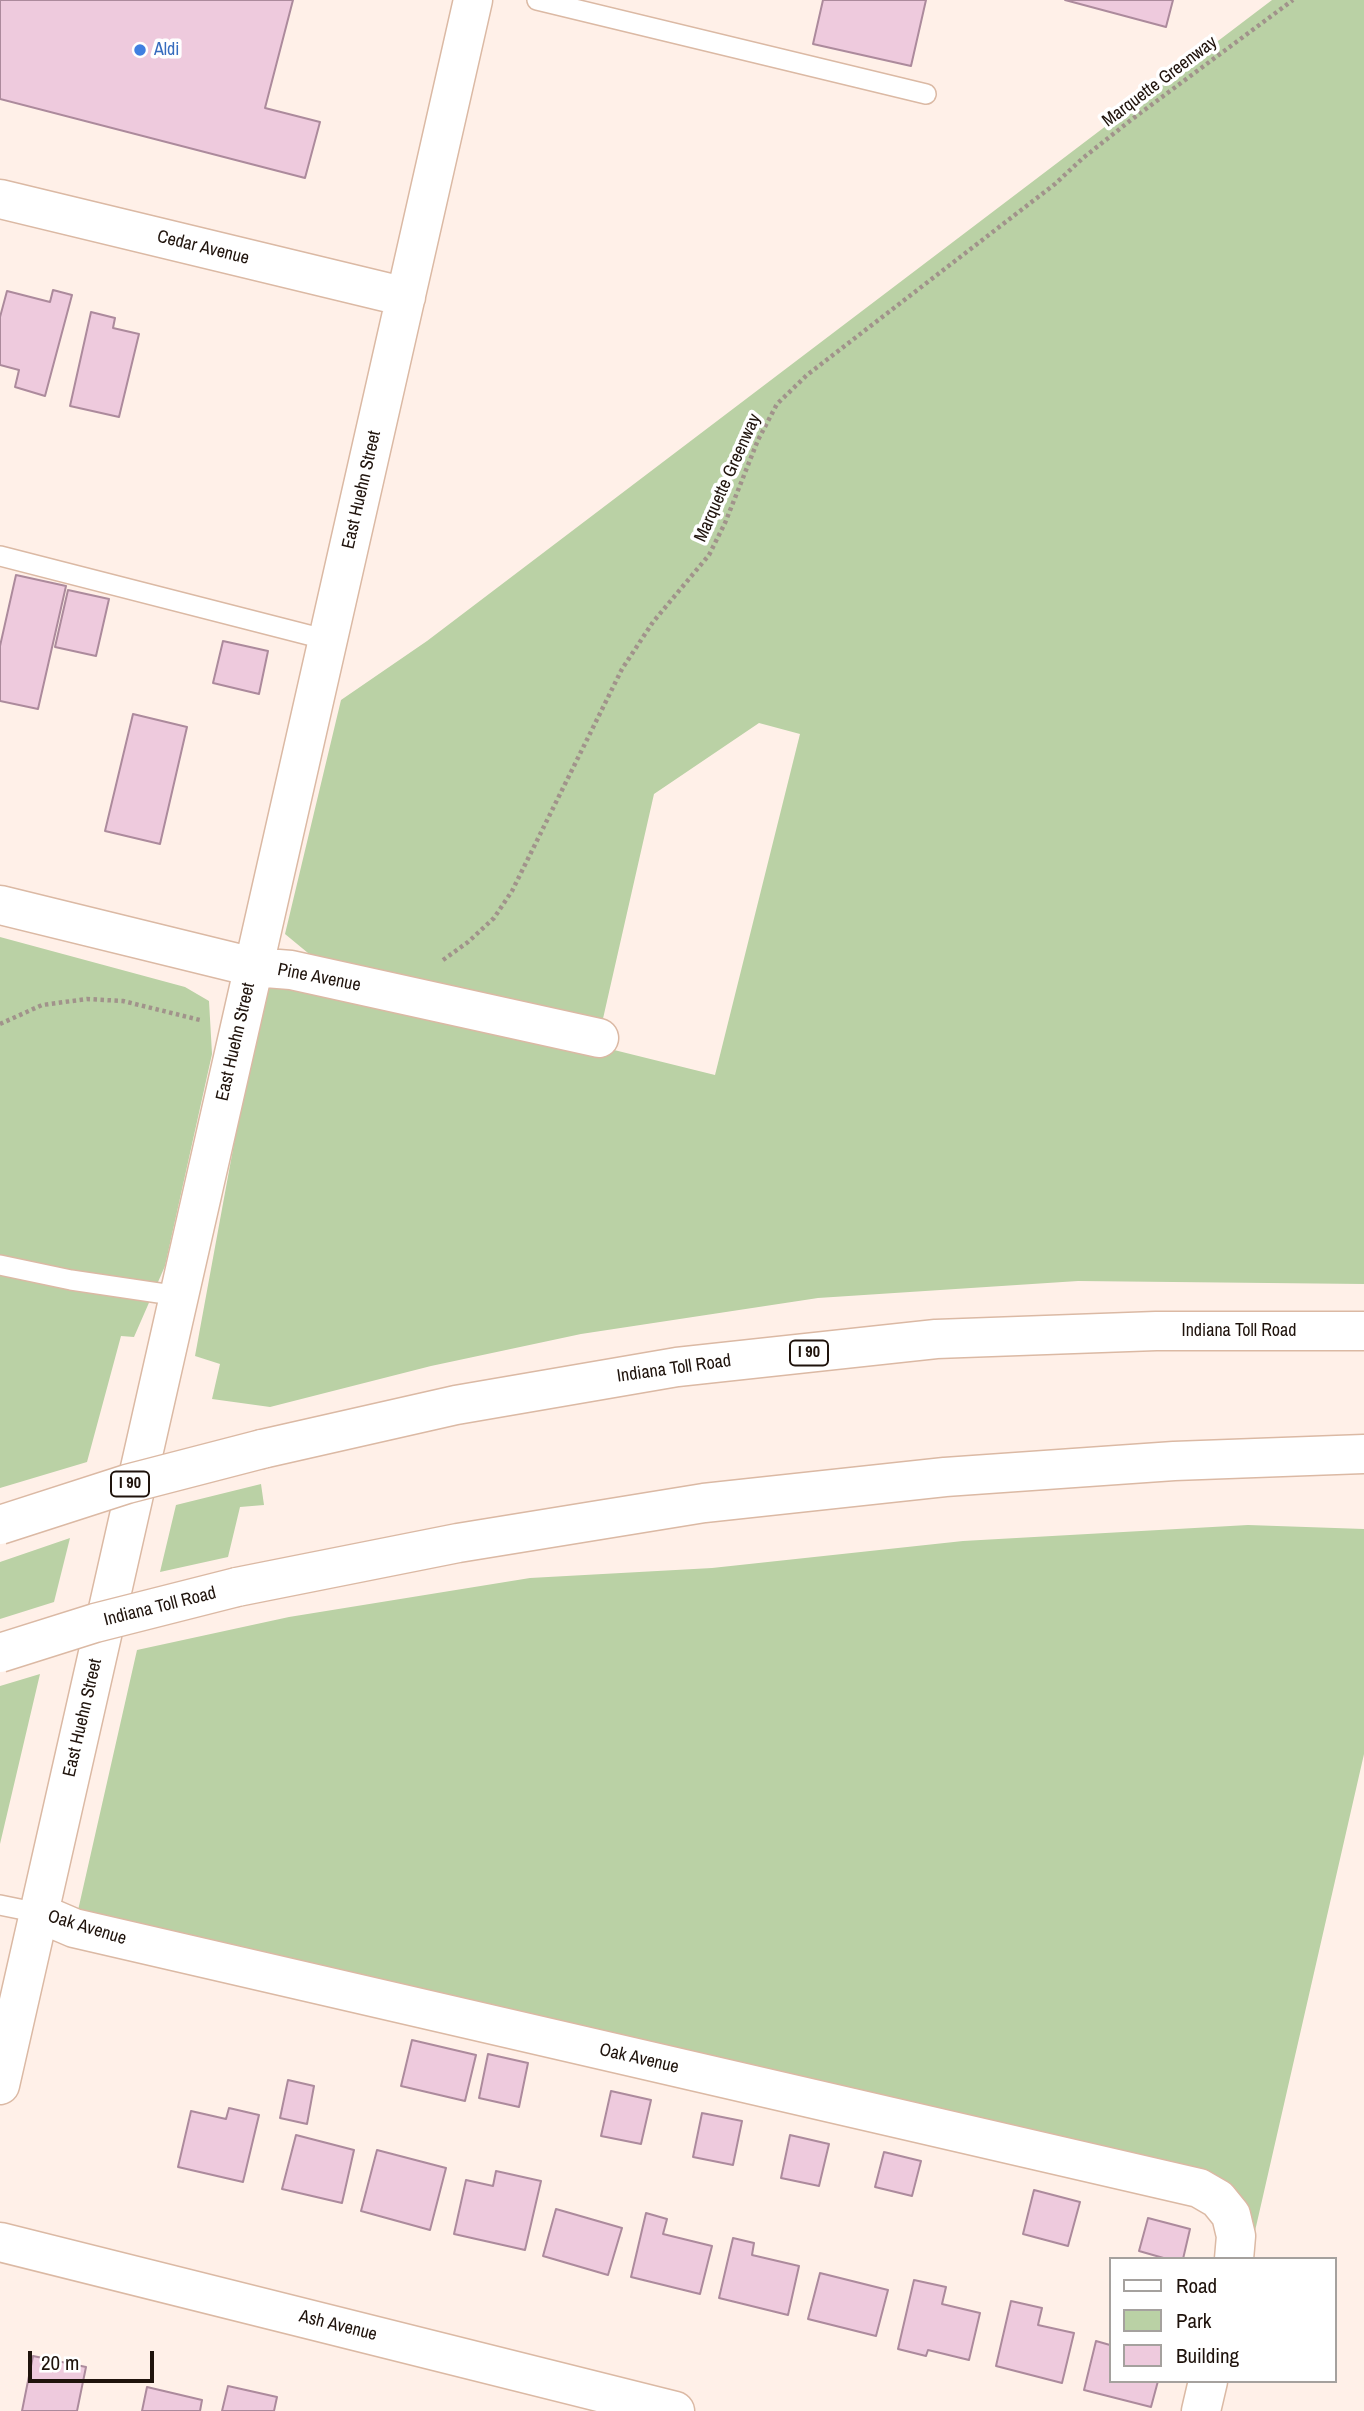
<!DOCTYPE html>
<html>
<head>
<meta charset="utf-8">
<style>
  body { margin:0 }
  #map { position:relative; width:1364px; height:2411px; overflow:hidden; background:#fff0e8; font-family:"Archivo Narrow",sans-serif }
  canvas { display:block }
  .legend { position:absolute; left:1109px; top:2257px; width:228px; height:126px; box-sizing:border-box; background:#fff; border:2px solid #a5a19e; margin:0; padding:9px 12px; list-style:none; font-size:21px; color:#1f130c }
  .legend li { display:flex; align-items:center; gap:14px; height:35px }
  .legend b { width:35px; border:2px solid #a5a19e }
  .scale { position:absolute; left:28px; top:2351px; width:126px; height:32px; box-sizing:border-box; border:4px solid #1f130c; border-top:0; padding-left:9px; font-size:21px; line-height:24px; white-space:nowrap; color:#1f130c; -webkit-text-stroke:5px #fff; paint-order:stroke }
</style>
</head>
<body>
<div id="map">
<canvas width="1364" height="2411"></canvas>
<ul class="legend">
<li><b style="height:9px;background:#fff"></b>Road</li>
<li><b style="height:19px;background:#bad1a5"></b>Park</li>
<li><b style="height:19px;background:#eecadd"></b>Building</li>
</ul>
<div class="scale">20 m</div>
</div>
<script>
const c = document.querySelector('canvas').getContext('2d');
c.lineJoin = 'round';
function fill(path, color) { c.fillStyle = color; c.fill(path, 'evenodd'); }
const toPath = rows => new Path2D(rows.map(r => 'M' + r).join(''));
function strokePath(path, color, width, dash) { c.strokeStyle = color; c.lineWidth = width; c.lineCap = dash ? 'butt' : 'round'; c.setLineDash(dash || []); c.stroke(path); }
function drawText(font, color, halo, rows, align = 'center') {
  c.font = font + ' "Archivo Narrow",sans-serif'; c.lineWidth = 7; c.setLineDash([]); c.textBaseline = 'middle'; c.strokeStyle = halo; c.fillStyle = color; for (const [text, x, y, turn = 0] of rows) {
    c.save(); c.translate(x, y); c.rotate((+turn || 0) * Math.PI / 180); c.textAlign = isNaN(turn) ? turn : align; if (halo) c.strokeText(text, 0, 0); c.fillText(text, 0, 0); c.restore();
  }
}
const green = toPath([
  [1272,0,1364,0,1364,1284,1078,1281,818,1298,581,1334,431,1366,270,1407,212,1399,220,1364,195,1356,267,964,715,1075,800,734,759,723,654,794,602,1023,367,979,308,953,285,934,341,700,427,641],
  [0,937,185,987,209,1001,212,1054,165,1266,134,1337,121,1336,87,1462,0,1488],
  [261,1484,264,1505,240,1507,228,1557,160,1572,176,1505],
  [1248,1525,1364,1529,1364,1754,1255,2231,1231,2215,74,1928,137,1650,289,1617,530,1578,712,1568,963,1541],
  [70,1538,54,1602,0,1619,0,1562],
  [40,1674,0,1844,0,1686]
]);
const building = toPath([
  [0,0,293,0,265,108,320,122,305,178,0,99,0,0],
  [823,0,926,0,911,66,813,44,823,0],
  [1065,0,1173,0,1166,27,1065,0],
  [53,290,72,295,45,396,15,387,19,370,0,365,0,317,7,291,50,302,53,290],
  [91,312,115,318,113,328,139,334,119,417,70,406,91,312],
  [16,575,66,586,38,709,0,701,0,646,16,575],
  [68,590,109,599,96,656,55,647,68,590],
  [223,641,268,651,259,694,213,683,223,641],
  [133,714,187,727,160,844,105,831,133,714],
  [412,2040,476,2055,465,2101,401,2086,412,2040],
  [488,2054,528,2063,519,2107,479,2098,488,2054],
  [288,2080,314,2086,307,2124,280,2118,288,2080],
  [611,2091,651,2100,641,2144,601,2136,611,2091],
  [229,2108,259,2115,243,2182,178,2167,191,2111,226,2119,229,2108],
  [702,2113,742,2121,733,2165,693,2157,702,2113],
  [296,2135,354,2150,342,2203,282,2189,296,2135],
  [790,2135,829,2144,819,2186,781,2178,790,2135],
  [377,2150,446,2168,430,2230,361,2211,377,2150],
  [884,2152,921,2161,912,2196,875,2187,884,2152],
  [496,2171,541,2181,525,2250,454,2234,466,2180,493,2186,496,2171],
  [1034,2190,1080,2202,1068,2246,1023,2234,1034,2190],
  [556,2209,622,2228,608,2275,543,2256,556,2209],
  [646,2213,667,2219,663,2234,712,2246,700,2294,631,2277,646,2213],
  [1148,2218,1190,2229,1183,2259,1167,2259,1139,2251,1148,2218],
  [733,2238,754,2243,752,2255,799,2266,788,2315,719,2298,733,2238],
  [820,2273,888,2290,876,2336,808,2319,820,2273],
  [914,2280,946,2287,942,2304,980,2313,969,2360,928,2350,926,2356,898,2349,914,2280],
  [1011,2301,1042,2308,1038,2325,1074,2333,1062,2383,996,2366,1011,2301],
  [1096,2341,1110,2345,1110,2381,1158,2381,1151,2407,1084,2390,1096,2341],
  [33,2356,86,2367,77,2411,22,2411,33,2356],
  [228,2386,277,2397,274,2411,222,2411,228,2386],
  [147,2387,202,2400,200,2411,142,2411,147,2387]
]);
const path = toPath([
  [443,960,468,942,494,918,512,891,622,669,653,622,709,555,725,523,758,440,777,404,807,375,1055,184,1083,158,1131,120,1293,0],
  [0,1024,42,1005,87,999,123,1001,200,1020]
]);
const lane = toPath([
  [537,0,926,94],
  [0,556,328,640],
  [0,1265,71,1280,179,1296],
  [0,1905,39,1913]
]);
const street = toPath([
  [0,199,406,297],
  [0,905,253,967,291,970,599,1038],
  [39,1913,74,1928,1199,2188,1218,2199,1231,2215,1236,2236,1234,2259],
  [0,2085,473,0],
  [0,2242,675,2411],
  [1201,2411,1208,2381]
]);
const highway = toPath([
  [262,1449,456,1405,677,1367,936,1339,1156,1331,1364,1331],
  [237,1587,458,1543,704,1503,945,1477,1174,1461,1364,1454]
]);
const highwayBridge = toPath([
  [0,1525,127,1484,262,1449],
  [0,1653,95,1623,237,1587]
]);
const markers = [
  [140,50,7,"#3f7fe0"]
];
const shields = [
  [809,1353,38],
  [130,1484,38]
];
const shieldNames = [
  ["I 90",809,1353],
  ["I 90",130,1484]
];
const shopNames = [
  ["Aldi",154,50]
];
const streetNames = [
  ["Marquette Greenway",1160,82,-37],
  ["Cedar Avenue",203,248,14],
  ["Marquette Greenway",728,478,-66],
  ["East Huehn Street",362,490,-77],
  ["Pine Avenue",319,978,11],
  ["East Huehn Street",236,1042,-77],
  ["Indiana Toll Road",1239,1331],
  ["Indiana Toll Road",674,1369,-8],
  ["Indiana Toll Road",160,1607,-14],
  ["East Huehn Street",83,1718,-77],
  ["Oak Avenue",87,1928,17],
  ["Oak Avenue",639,2059,13],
  ["Ash Avenue",338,2326,14]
];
fill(green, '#bad1a5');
fill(building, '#eecadd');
strokePath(building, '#ac8a9c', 2);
strokePath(lane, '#dbb9a4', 22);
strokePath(street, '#dbb9a4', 41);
strokePath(highway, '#dbb9a4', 41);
strokePath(path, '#a1938b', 4.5, [3.5, 3.5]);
strokePath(lane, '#fff', 19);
strokePath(street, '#fff', 38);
strokePath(highway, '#fff', 38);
strokePath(highwayBridge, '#dbb9a4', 41, []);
strokePath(highwayBridge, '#fff', 38);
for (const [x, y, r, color] of markers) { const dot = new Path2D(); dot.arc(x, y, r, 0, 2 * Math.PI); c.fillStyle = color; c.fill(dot); strokePath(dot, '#fff', 2.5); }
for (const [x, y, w] of shields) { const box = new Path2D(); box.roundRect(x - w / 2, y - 12.5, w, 25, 5); c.fillStyle = '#fff'; c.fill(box); strokePath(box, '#1f130c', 2); }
drawText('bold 16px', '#1f130c', null, shieldNames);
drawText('18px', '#366cbe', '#fff', shopNames, 'left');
drawText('18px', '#1f130c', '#fff', streetNames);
</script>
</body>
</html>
